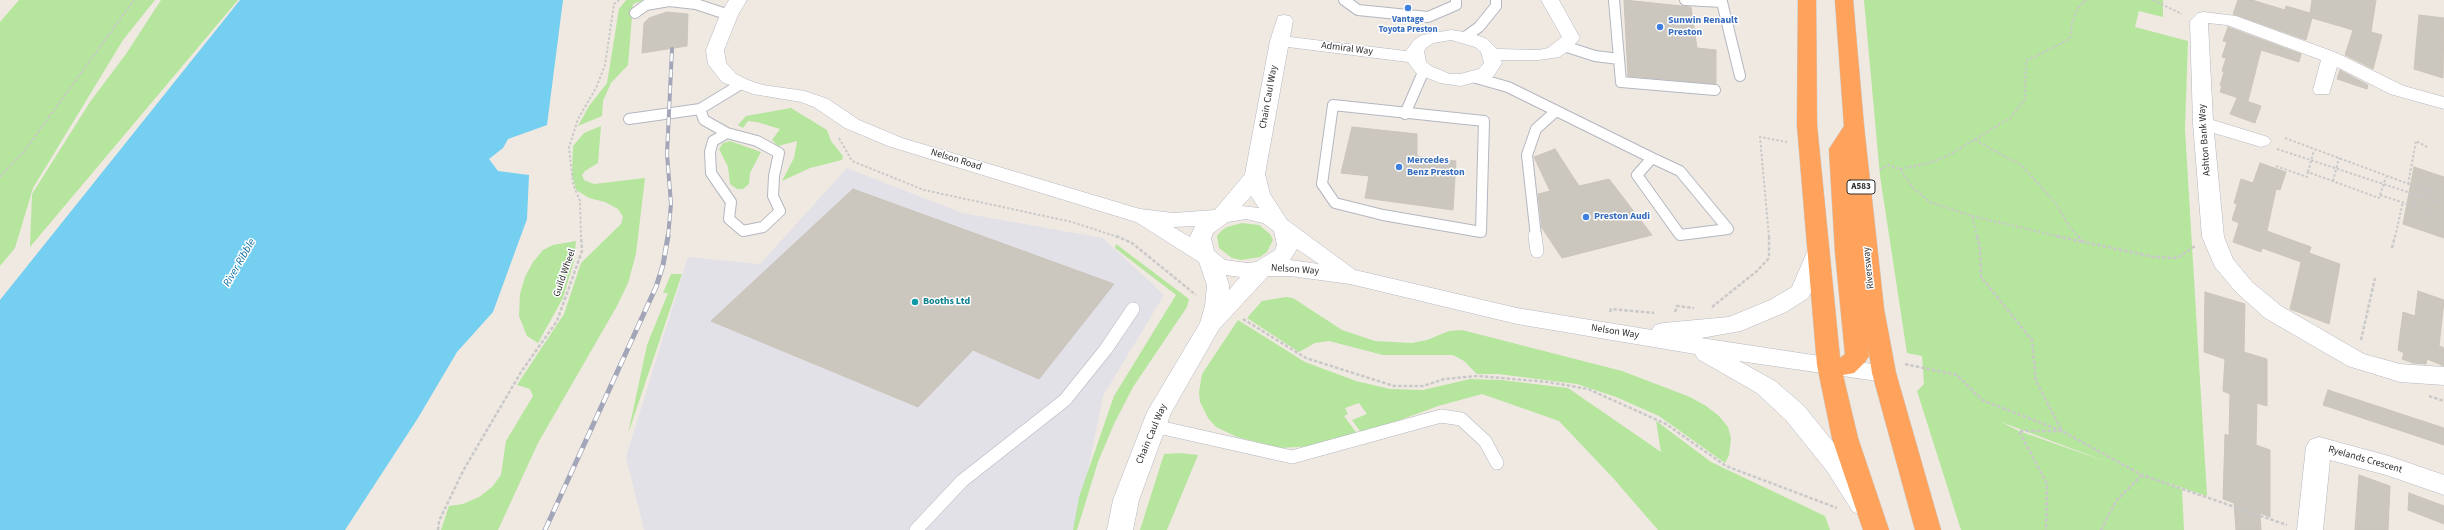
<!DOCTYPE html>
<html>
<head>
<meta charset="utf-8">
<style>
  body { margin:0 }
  canvas { display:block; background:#efe9e1 }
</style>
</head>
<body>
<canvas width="2444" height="530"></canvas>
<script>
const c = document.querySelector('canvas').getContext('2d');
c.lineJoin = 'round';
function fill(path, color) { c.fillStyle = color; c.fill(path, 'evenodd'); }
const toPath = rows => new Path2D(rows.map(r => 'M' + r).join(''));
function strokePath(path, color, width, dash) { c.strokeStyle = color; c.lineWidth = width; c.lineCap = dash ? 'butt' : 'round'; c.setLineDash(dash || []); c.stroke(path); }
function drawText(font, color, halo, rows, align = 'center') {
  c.font = font + ' "Source Sans 3",sans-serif'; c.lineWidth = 3; c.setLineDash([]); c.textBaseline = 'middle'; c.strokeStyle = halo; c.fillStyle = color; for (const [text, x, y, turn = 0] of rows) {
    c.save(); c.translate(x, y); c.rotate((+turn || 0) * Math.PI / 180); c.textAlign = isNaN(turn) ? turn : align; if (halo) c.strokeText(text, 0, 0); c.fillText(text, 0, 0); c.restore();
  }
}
const industrial = toPath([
  [847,168,962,213,1103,238,1164,295,1103,396,1076,530,644,530,626,457,688,257,760,264]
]);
const green = toPath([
  [19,0,155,0,123,40,33,188,15,248,0,266,0,22],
  [161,0,238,0,30,247,32,194,90,102,126,54],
  [626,0,644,0,633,4,628,65,611,83,603,101,602,116,578,126,589,106,607,83,619,9],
  [1864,0,2163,0,2163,17,2139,11,2135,27,2188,41,2185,129,2207,496,2165,482,2182,489,2184,530,1961,530,1917,391,1924,384,1922,356,1907,353,1880,176],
  [2001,422,2110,463,2019,431],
  [791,108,827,130,831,141,843,156,842,160,810,168,782,181,794,158,797,141,778,146,772,140,780,129,757,122,748,121,743,128,738,125,746,116],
  [601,126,598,163,585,171,582,175,584,180,594,184,645,178,636,254,628,283,617,306,538,443,498,530,441,530,449,506,463,504,479,497,492,487,501,475,506,441,533,396,530,389,517,385,564,314,581,263,621,224,623,217,618,209,605,202,589,198,576,190,572,175,573,146,584,133],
  [730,141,761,152,750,173,749,184,743,189,737,189,730,184,728,167,719,149,723,143],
  [1242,223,1259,225,1270,234,1273,240,1267,252,1260,257,1241,260,1232,258,1219,248,1217,236,1221,231,1227,227],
  [576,241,574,261,563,298,538,343,527,336,519,316,520,294,525,277,533,262,543,250,553,245],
  [1116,244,1189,299,1187,307,1133,387,1114,424,1098,462,1077,530,1073,530,1079,497,1114,396,1176,295,1115,248],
  [671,274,682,274,628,434,647,345,668,293,663,293],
  [1286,297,1293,298,1342,330,1375,341,1412,343,1427,340,1449,331,1462,330,1622,371,1690,397,1706,406,1719,416,1728,427,1731,438,1729,455,1725,463,1659,416,1616,397,1577,384,1498,374,1477,374,1464,361,1453,355,1383,355,1329,341,1315,343,1299,352,1247,318,1262,301],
  [1238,320,1305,362,1356,381,1390,389,1423,390,1470,379,1501,380,1568,388,1661,452,1656,421,1659,423,1711,462,1825,516,1830,530,1658,530,1613,478,1559,421,1482,394,1438,406,1362,434,1352,420,1367,414,1359,403,1345,408,1348,414,1344,416,1358,435,1314,446,1280,448,1237,437,1216,427,1208,418,1200,402,1199,392,1202,374],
  [1180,453,1198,455,1167,530,1140,530,1164,454]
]);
const water = toPath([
  [240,0,563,0,547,125,508,139,503,148,489,159,498,171,529,175,527,219,493,312,457,352,418,418,345,530,0,530,0,300]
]);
const building = toPath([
  [1624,0,1691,7,1697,48,1716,50,1716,84,1628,76,1624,0],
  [2238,0,2252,0,2285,10,2286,6,2310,13,2312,0,2376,0,2371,32,2382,35,2373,69,2345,55,2353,30,2312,18,2306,40,2233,14,2238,0],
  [667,12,688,14,687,46,642,53,644,23,649,18,667,12],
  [2419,15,2444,18,2443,78,2414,69,2419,15],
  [2228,27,2301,54,2299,62,2261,50,2248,101,2220,92,2222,86,2220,85,2224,72,2222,71,2226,58,2222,57,2227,42,2223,41,2228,27],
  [2340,70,2368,85,2367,89,2337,79,2340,70],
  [2237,98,2261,106,2255,123,2230,114,2237,98],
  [1352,127,1417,134,1417,156,1456,161,1453,210,1365,198,1369,176,1341,173,1352,127],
  [1555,149,1579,186,1609,179,1652,235,1562,258,1542,228,1538,194,1550,191,1534,157,1555,149],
  [2260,163,2286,172,2280,190,2276,189,2267,231,2311,247,2309,253,2340,264,2329,324,2290,309,2301,262,2262,248,2261,252,2233,242,2239,223,2232,220,2237,204,2234,203,2241,179,2253,183,2260,163],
  [2414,167,2444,177,2444,238,2403,224,2414,167],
  [853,189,1114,284,1039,379,973,350,918,407,711,321,853,189],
  [2418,291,2444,300,2439,346,2444,348,2444,366,2427,359,2426,364,2413,363,2402,359,2404,353,2398,350,2403,312,2415,316,2418,291],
  [2205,292,2245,304,2244,352,2267,359,2267,406,2257,403,2256,445,2270,450,2270,517,2260,513,2261,530,2236,530,2234,503,2223,499,2225,434,2229,436,2230,394,2223,391,2225,359,2204,352,2205,292],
  [2328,390,2444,428,2444,445,2323,405,2328,390],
  [2359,475,2390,486,2388,530,2355,530,2359,475],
  [2409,493,2444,506,2444,524,2408,510,2409,493]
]);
const pathFar1 = toPath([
  [2153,0,2182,14],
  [839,138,852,161,924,190,1072,222,1118,237],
  [2285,138,2433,193],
  [1975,140,2021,165,2055,202,2070,228,2079,237],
  [2277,149,2444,204],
  [2276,166,2307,177,2308,172,2379,198,2380,195,2432,212],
  [1900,169,1913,188,1930,202,1972,216,1977,237],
  [1880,170,1888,165,1900,169,1929,163,1949,155,2010,118,2025,99,2026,61,2070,39,2072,23,2078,8,2086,0],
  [2308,172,2314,150],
  [0,177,25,150,134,0],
  [2333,181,2339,158],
  [2408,184,2416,141,2429,148],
  [2380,195,2386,177],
  [2415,206,2419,188],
  [1972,216,2061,237],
  [581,237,580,201,573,184,569,147,578,119,596,88,605,65,614,4,619,0],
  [1769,237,1760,137,1787,142],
  [2395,237,2403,202]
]);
const path = toPath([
  [1116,236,1132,243,1196,295],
  [1977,236,1980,247,1981,277,2032,340,2036,381,2062,431,2019,431,2047,484,2046,530],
  [2057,236,2083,242],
  [2078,236,2084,242,2154,257,2177,258,2195,246],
  [2392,248,2395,236],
  [1712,307,1757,271,1769,258,1769,236],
  [1610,312,1611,309,1654,313],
  [1675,312,1677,306,1694,308],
  [1243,319,1306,358,1394,386,1423,386,1444,379,1478,376,1548,382,1588,389,1666,424,1726,466,1837,508],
  [2361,340,2375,278],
  [1905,364,1957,375,1982,400,2062,431,2142,475,2287,525],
  [2429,396,2444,401],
  [438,530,439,521,463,471,521,372,557,321,582,251,581,236],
  [2101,530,2116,501,2142,475]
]);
const laneFar1 = toPath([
  [1344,0,1358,10,1428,17,1456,5,1456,0],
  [1614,0,1621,82,1715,90],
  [1685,0,1722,2,1740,76],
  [635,13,646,5,669,1,696,4,729,15],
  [1465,37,1479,27,1496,6,1496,0],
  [1564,46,1595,56,1619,59],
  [1476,78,1508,87,1652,158],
  [1333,105,1484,121,1481,232,1383,215,1335,203,1322,184,1333,105],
  [1405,114,1424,70],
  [629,119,700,109],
  [727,133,757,141,779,153,774,176,773,196,780,211,763,227,743,231,729,219,731,202,711,173,710,152,713,141,727,133],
  [727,133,704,120,700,109,741,84],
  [1652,158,1680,171,1728,229,1680,235,1637,175,1652,158],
  [1536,237,1527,155,1536,129,1556,111]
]);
const lane = toPath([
  [1535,236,1537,251],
  [1154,426,1292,457,1441,416,1461,419,1485,441,1497,463],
  [916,530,962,481,1065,400,1106,349,1133,309]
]);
const street = toPath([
  [729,0,747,0,738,15,724,50,726,63,736,74,748,80,763,85,805,91,828,99,859,120,902,138,1140,209,1173,213,1215,210,1245,174,1270,41,1278,16,1284,15,1290,16,1293,20,1290,37,1406,51,1414,40,1422,35,1451,30,1471,33,1487,39,1497,49,1539,50,1548,48,1562,37,1541,0,1559,0,1580,38,1570,50,1559,57,1539,60,1501,60,1502,63,1493,77,1461,86,1440,83,1417,74,1408,62,1288,47,1265,174,1270,194,1287,220,1355,270,1517,308,1652,330,1655,325,1663,323,1729,317,1770,300,1792,287,1810,245,1818,243,1826,245,1829,250,1820,276,1808,298,1786,312,1741,331,1701,338,1892,367,1896,373,1892,379,1884,382,1739,361,1775,381,1804,406,1845,457,1875,504,1871,512,1862,515,1853,512,1827,471,1786,420,1757,393,1698,359,1695,354,1517,324,1350,284,1290,276,1268,276,1219,329,1171,413,1139,500,1133,530,1107,530,1113,500,1147,412,1200,323,1205,306,1207,285,1199,262,1136,222,888,146,845,128,814,107,801,102,753,94,722,82,708,64,706,50,720,15,729,0],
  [1451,40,1475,47,1481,52,1484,63,1479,69,1460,74,1450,74,1431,66,1426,62,1424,51,1426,48,1433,43,1451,40],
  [1251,196,1259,208,1242,206,1251,196],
  [1246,219,1263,223,1274,231,1277,245,1275,250,1256,262,1247,263,1225,260,1214,251,1211,238,1213,233,1228,222,1246,219],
  [1195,226,1190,237,1173,227,1195,226],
  [1297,249,1319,264,1290,260,1297,249],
  [1226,275,1240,277,1229,290,1229,285,1226,275],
  [2204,12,2236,16,2337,53,2404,86,2444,97,2444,109,2390,94,2337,67,2329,94,2315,94,2313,90,2321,60,2227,25,2208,23,2213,120,2268,137,2271,141,2268,145,2261,147,2214,133,2224,237,2233,259,2252,282,2281,306,2364,354,2400,364,2444,367,2444,385,2400,382,2348,366,2265,318,2236,292,2215,267,2202,237,2193,123,2190,21,2198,13,2204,12],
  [2319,437,2389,456,2444,475,2444,495,2386,475,2330,460,2323,530,2297,530,2306,447,2310,440,2319,437]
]);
const highway = toPath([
  [1798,0,1816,0,1817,125,1840,358,1845,354,1835,252,1829,149,1844,126,1835,0,1853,0,1864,126,1884,309,1896,373,1941,530,1915,530,1872,373,1868,346,1869,356,1865,362,1854,373,1843,375,1858,438,1889,530,1863,530,1832,438,1817,365,1797,125,1798,0]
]);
const railFar1 = toPath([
  [668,237,671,204,667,154,672,49]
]);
const rail = toPath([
  [545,530,656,287,663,265,668,236]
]);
const markers = [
  [1408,8,4,"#3f7fe0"],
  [1660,27,4,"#3f7fe0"],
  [1399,167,4,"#3f7fe0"],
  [1586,217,4,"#3f7fe0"],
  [915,302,4,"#0f9aa8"]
];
const farShopnames = [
  ["Vantage",1408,20],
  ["Toyota Preston",1408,30]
];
const shields = [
  [1861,187,28]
];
const shieldNames = [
  ["A583",1861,187]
];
const shopNames = [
  ["Sunwin Renault",1668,21],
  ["Preston",1668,33],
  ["Mercedes",1407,161],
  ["Benz Preston",1407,173],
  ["Preston Audi",1594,217]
];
const streetNames = [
  ["Admiral Way",1347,49,7],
  ["Chain Caul Way",1269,97,-80],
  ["Ashton Bank Way",2205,140,-94],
  ["Nelson Road",956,160,17],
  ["Riversway",1869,268,-96],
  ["Nelson Way",1295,270,4],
  ["Guild Wheel",565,273,-71],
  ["Nelson Way",1615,332,9],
  ["Chain Caul Way",1152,434,-67],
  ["Ryelands Crescent",2365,460,16]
];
const cultureNames = [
  ["Booths Ltd",923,302]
];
const waterNames = [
  ["River Ribble",240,263,-60]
];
fill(industrial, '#e3e1e8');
fill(green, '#b6e59e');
fill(water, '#75cff0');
fill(building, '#cbc7bf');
strokePath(building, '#cbc5ba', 1);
strokePath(laneFar1, '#b4b7c1', 12);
strokePath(lane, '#b4b7c1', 14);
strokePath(street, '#b4b7c1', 1);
strokePath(highway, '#c9c9c9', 1);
strokePath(pathFar1, '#c9c9c9', 2, [2.5, 2]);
strokePath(path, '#c9c9c9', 2.5, [3.5, 2]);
strokePath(laneFar1, '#fff', 10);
strokePath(lane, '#fff', 13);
fill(street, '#fff');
fill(highway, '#ffa35c');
strokePath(railFar1, '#a3a6b8', 4);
strokePath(rail, '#a3a6b8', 5);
strokePath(railFar1, '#fff', 2.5, [8]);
strokePath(rail, '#fff', 3.5, [10]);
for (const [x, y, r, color] of markers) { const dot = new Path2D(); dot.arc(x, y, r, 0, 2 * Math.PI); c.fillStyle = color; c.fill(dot); strokePath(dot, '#fff', 1.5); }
drawText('bold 9px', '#366cbe', '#fff', farShopnames);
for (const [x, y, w] of shields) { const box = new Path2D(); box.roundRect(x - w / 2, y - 7, w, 14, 3); c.fillStyle = '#fff'; c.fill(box); strokePath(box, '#2e2e2e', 1); }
drawText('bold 9px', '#2e2e2e', null, shieldNames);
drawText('bold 10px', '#366cbe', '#fff', shopNames, 'left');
drawText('10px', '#2e2e2e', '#fff', streetNames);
drawText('bold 10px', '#0d838f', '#fff', cultureNames, 'left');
drawText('italic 11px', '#0d6fa3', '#fff', waterNames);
</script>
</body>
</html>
